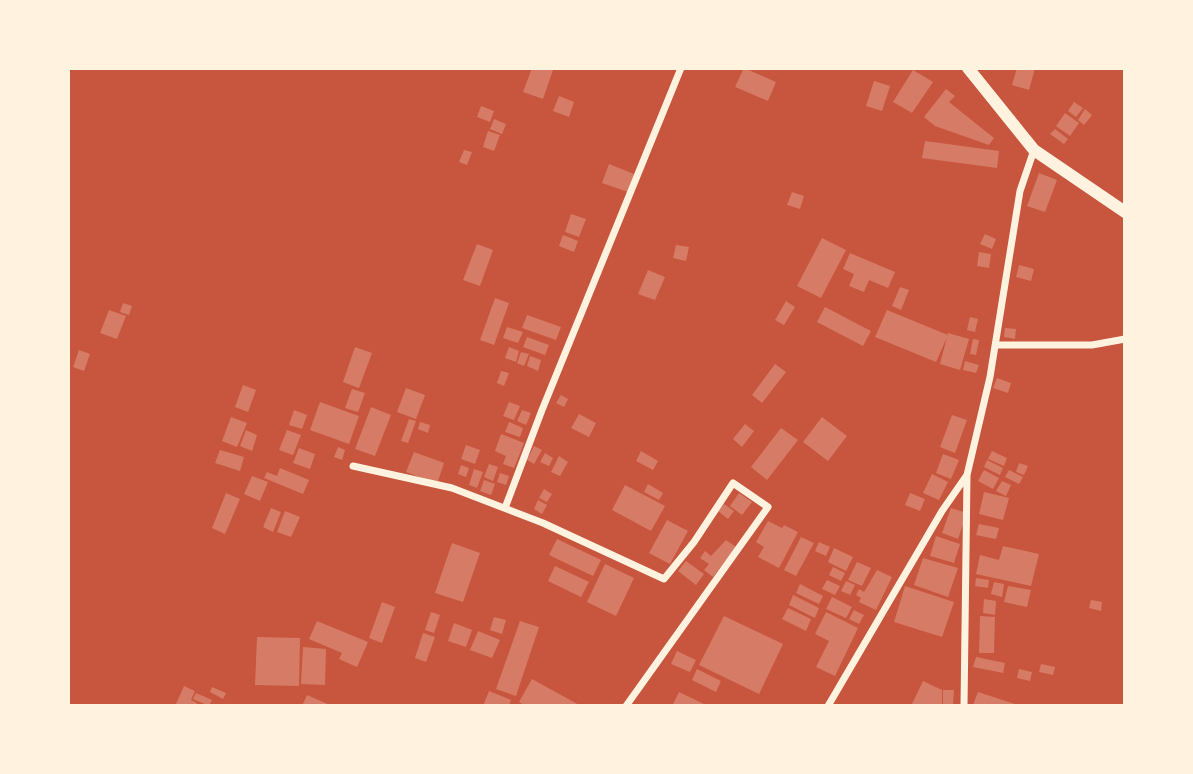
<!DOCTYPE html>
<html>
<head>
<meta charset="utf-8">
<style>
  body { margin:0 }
  #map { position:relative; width:1193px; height:774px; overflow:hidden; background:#c8553d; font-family:Rubik,sans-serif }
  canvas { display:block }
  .frame { position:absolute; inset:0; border:70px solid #fff3e0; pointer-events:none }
</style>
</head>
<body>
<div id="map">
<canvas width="1193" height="774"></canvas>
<div class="frame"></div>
</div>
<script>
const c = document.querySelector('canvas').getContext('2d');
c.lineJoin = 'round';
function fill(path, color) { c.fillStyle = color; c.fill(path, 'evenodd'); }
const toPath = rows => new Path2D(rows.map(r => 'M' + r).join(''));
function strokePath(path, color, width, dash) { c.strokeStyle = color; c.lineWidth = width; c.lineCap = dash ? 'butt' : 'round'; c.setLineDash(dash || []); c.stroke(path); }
const building = toPath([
  [532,68,553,70,543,99,523,92],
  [744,68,776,82,768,101,735,87],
  [1017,68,1035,68,1029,90,1012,85],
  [913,70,933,82,912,113,893,102],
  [874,81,890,86,882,111,866,106],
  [946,89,955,96,949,102,994,138,989,145,935,126,924,117],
  [559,96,574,102,569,117,553,111],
  [1074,102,1083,108,1076,117,1068,111],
  [481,106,494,111,490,122,477,117],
  [1085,109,1092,115,1084,125,1078,120],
  [1065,113,1079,123,1070,136,1056,126],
  [494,119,506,124,502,134,490,129],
  [1055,129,1068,139,1064,144,1050,134],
  [488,131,500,135,494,151,483,147],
  [925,141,999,151,997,168,922,158],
  [464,150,472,152,467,165,459,162],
  [609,164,634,174,628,192,602,183],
  [1039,173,1057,180,1045,212,1027,206],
  [792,192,804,196,800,209,787,205],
  [571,214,586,219,579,237,565,232],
  [985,234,996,239,992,249,980,244],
  [563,235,578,241,574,252,559,246],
  [822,238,846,250,821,298,797,286],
  [477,244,493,250,480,286,463,280],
  [676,245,689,247,686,261,673,258],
  [979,252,991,254,989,268,977,266],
  [850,253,895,272,888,288,869,280,864,292,849,286,854,274,843,269],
  [1019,265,1034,269,1031,281,1016,277],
  [648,270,665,277,655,300,638,294],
  [900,287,909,290,901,310,892,306],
  [495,298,509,303,494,345,480,340],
  [786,301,795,307,784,325,775,320],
  [123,303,132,306,129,315,120,312],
  [825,307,871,331,863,346,817,322],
  [109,310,126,316,117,339,100,333],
  [887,310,948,335,936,362,875,337],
  [527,315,561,327,556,340,522,328],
  [970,317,978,319,975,332,967,330],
  [507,327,523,332,518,343,503,338],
  [1005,328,1016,329,1015,339,1004,337],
  [948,333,969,339,960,370,940,364],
  [527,337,549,345,545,355,523,347],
  [973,339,979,340,976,355,970,354],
  [355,347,372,353,359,388,343,382],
  [509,347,519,351,516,362,505,358],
  [79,350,90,354,84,371,73,367],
  [521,352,529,354,524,366,517,363],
  [530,356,541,360,538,371,527,366],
  [965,361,979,365,976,373,963,370],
  [775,364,786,372,762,403,752,395],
  [501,371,509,373,504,386,497,383],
  [997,378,1011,383,1008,393,993,388],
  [243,385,256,390,248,412,235,407],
  [406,388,425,395,416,419,397,412],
  [352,389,365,393,358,412,345,408],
  [561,395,568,399,564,407,556,403],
  [320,402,359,416,349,444,310,430],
  [509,402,520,406,514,420,503,416],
  [371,407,391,415,375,456,355,449],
  [294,410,307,415,302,429,289,425],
  [522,410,531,413,526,425,517,421],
  [579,414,596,423,589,437,571,428],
  [952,415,967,420,955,453,940,447],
  [231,417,247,423,237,447,222,441],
  [822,417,847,436,828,461,803,442],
  [409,419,416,421,408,443,401,441],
  [420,422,430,425,428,433,418,429],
  [509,422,523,428,520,437,505,432],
  [745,424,754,431,742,447,733,439],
  [781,428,798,440,767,480,751,467],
  [246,430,257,435,252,451,240,446],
  [287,430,301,435,293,455,279,450],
  [501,434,524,443,514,468,503,464,506,456,495,451],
  [466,445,480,450,475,464,461,459],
  [534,446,542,450,534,464,527,460],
  [338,447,345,450,342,460,334,457],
  [299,448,315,454,310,469,293,463],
  [220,450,244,457,240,471,215,463],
  [641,451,658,461,653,470,636,461],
  [992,451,1007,458,1004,466,988,459],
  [414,452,444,463,437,484,406,472],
  [545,453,553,458,549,466,540,462],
  [943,454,959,460,951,479,936,473],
  [559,456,568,462,560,476,551,472],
  [987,460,1003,468,1000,475,984,467],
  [1019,463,1028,466,1024,475,1016,472],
  [489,464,498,467,493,481,484,477],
  [461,465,469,468,466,477,458,474],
  [280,468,309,480,303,494,264,478,267,472,277,476],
  [474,469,483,472,477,488,469,485],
  [984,470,999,478,993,489,978,481],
  [1009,470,1023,477,1019,484,1005,477],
  [500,473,509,476,506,485,497,482],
  [932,474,948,482,939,500,923,493],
  [252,476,268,482,260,501,244,494],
  [484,480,495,484,491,495,480,491],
  [1002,481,1011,485,1006,496,996,491],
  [648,484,663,493,659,500,644,492],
  [625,485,665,506,651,531,612,510],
  [544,489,552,494,547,502,539,498],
  [984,492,1009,498,1003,520,979,514],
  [226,493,240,499,225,534,212,528],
  [739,493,752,502,742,515,730,506],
  [910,493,925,499,920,511,905,505],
  [538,500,547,505,542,514,534,509],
  [724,504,734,511,728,519,718,511],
  [271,508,281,512,273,532,263,527],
  [951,508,967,513,958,539,942,533],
  [285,511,300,517,291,537,277,532],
  [667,520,688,531,670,564,649,553],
  [768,521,782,528,784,525,798,532,779,568,758,557,764,547,756,542],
  [979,524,999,528,996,539,976,535],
  [936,536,960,544,954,563,930,556],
  [801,537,814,543,796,576,784,570],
  [557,539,601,560,593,576,549,555],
  [726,540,736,547,713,577,704,570,709,564,700,558,705,551,711,556],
  [819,542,830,547,826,556,815,551],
  [452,543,480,553,463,602,435,593],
  [1003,546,1039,554,1031,586,976,574,980,555,999,560],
  [834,548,853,557,846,571,828,562],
  [923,558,958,568,948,597,914,585],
  [686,561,704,574,696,585,678,571],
  [857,562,871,568,862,586,848,580],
  [605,564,634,578,616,616,587,602],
  [555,566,589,582,581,597,548,581],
  [833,567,845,573,841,581,829,575],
  [877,570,892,577,876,610,859,602,861,598,856,595,859,589,864,592],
  [976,578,989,580,988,588,975,586],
  [827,580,840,586,835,595,822,589],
  [846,581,855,585,850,595,841,591],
  [994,582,1004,584,1002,597,991,594],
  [800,584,823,596,819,604,796,593],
  [905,586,954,602,942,637,894,622],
  [1008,586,1031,590,1027,607,1004,602],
  [793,595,819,608,815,618,789,605],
  [832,597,852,607,846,618,826,609],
  [984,599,996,601,995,615,983,613],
  [1091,600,1102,602,1101,611,1089,608],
  [382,602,395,607,382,643,369,638],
  [788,608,811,619,806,631,782,619],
  [854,610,864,615,859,624,849,619],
  [431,612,440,615,434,633,425,630],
  [826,612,858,628,835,676,816,667,829,641,815,634],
  [724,616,783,644,759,694,699,665],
  [980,616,995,617,994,653,979,653],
  [494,617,506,620,502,634,490,630],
  [317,621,368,642,357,667,339,659,342,653,309,639],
  [520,621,539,627,516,696,496,689],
  [454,623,472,630,466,647,448,641],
  [478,631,500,640,492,658,470,650],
  [423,633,435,637,426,662,415,658],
  [257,637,300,638,299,686,255,685],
  [303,647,326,649,325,685,301,684],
  [677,651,696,660,690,672,671,664],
  [976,657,1005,663,1003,673,973,667],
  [1041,664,1055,667,1053,675,1039,672],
  [697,669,721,681,716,692,692,680],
  [1019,669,1032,672,1030,681,1017,678],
  [532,679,581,706,526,706,519,702],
  [923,681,942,690,942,706,911,706],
  [184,686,195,691,191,700,197,703,196,706,175,706],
  [212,687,226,693,223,699,210,692],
  [943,690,954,690,953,706,943,706],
  [489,691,511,700,509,706,483,706],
  [679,692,708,706,672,706],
  [978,692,1018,705,1018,706,973,705],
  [196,693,212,700,209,706,193,699],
  [307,695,332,706,302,706]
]);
const minor = toPath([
  [996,345,1092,345,1125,339],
  [353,466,452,488,543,523,664,579,694,542,733,483,768,507,626,706],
  [505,508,542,410,681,68],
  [828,706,942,511,967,475],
  [964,706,967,475,990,377,1020,191,1034,150]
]);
const tertiary = toPath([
  [968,68,1034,150,1125,212]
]);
fill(building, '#d67c66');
strokePath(minor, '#fff3e0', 7);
strokePath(tertiary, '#fff3e0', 12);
</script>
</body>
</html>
